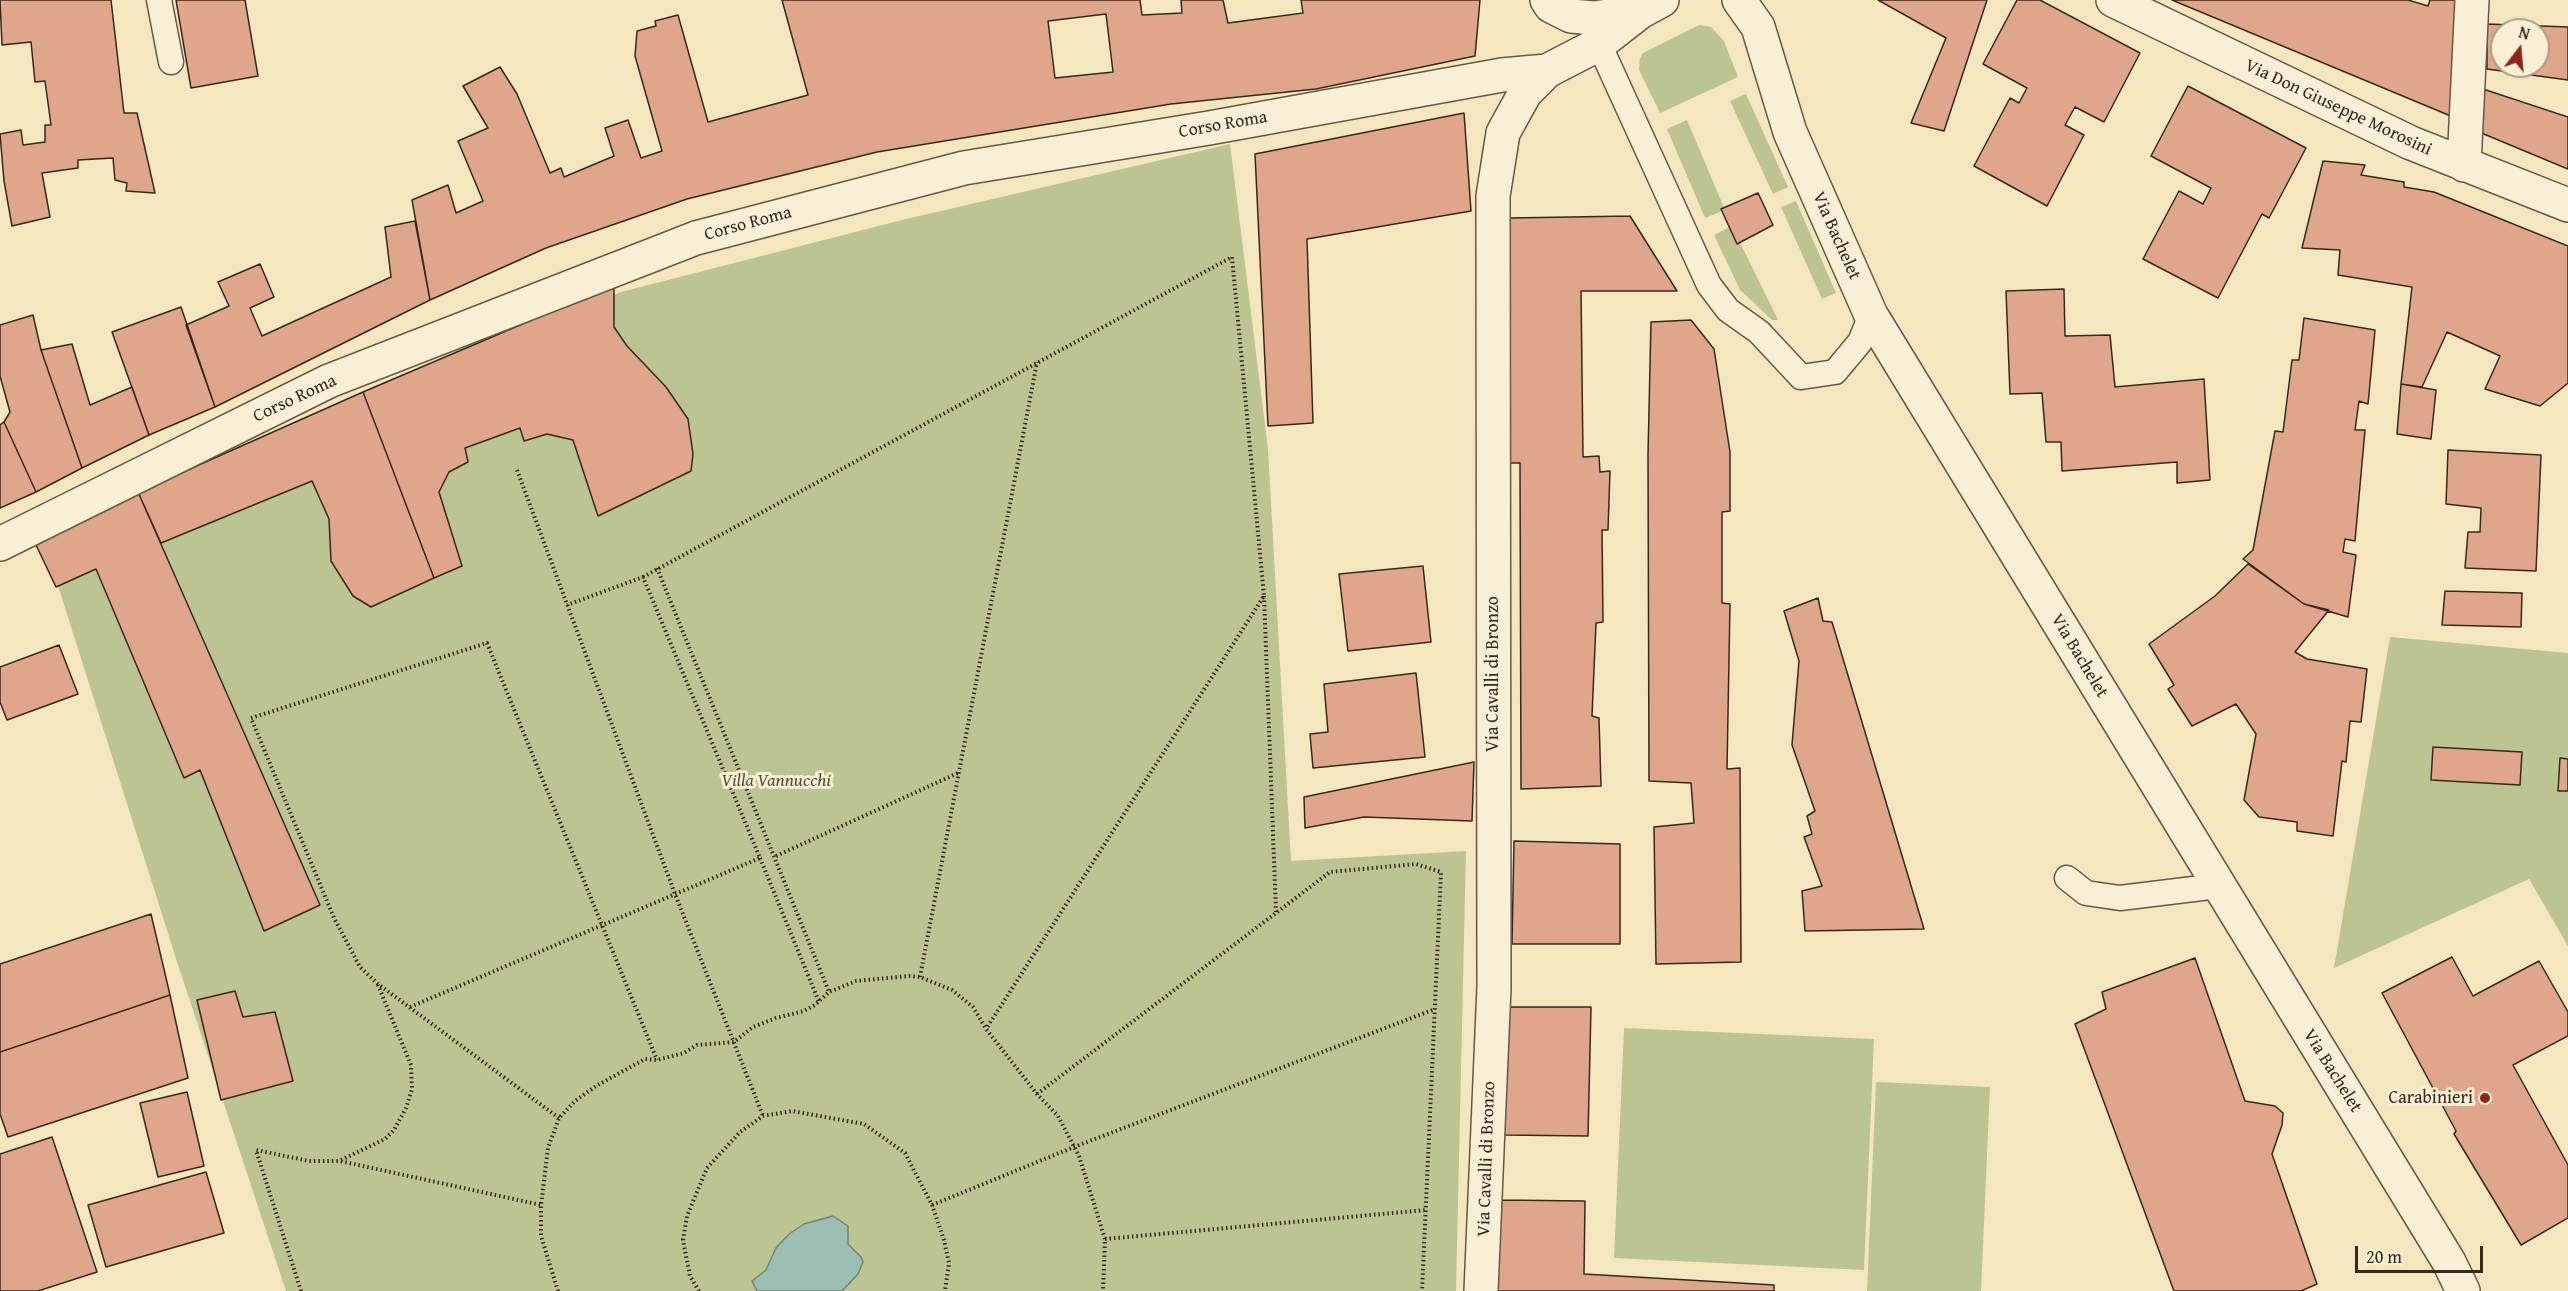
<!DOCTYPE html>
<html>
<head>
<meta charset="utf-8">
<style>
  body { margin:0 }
  #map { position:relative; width:2568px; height:1291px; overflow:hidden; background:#f4e7c0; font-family:"Gentium Book Plus",serif }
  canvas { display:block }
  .north { position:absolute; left:2490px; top:18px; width:60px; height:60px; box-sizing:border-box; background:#f8efd6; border:2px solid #aa9f8c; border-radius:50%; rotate:16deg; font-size:16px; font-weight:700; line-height:24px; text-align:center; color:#36281e }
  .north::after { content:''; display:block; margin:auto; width:21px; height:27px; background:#8f2418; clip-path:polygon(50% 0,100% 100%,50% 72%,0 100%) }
  .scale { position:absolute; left:2355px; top:1246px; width:128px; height:27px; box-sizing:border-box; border:3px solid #36281e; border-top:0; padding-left:8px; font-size:18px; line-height:21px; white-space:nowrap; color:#36281e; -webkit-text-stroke:4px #f8efd6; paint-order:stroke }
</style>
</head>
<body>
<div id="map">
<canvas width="2568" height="1291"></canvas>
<div class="north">N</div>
<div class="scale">20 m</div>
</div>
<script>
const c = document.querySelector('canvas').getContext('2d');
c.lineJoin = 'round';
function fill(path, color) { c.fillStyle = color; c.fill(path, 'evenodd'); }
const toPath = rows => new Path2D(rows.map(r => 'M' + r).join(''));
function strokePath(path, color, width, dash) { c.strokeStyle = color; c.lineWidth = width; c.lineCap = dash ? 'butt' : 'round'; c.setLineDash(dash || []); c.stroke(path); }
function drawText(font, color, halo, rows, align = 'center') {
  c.font = font + ' "Gentium Book Plus",serif'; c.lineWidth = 6; c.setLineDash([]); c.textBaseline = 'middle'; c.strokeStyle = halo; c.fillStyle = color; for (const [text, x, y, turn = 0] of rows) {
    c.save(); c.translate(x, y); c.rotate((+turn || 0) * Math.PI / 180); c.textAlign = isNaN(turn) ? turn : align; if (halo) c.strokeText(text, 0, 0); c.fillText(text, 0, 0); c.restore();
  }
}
const green = toPath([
  [1699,25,1711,27,1724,41,1738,77,1660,113,1639,70,1640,58,1643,53],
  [1746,94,1788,187,1773,194,1730,101],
  [1687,120,1725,210,1705,218,1667,129],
  [1230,144,1268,449,1291,861,1466,851,1456,1291,286,1291,179,968,47,551,291,427,621,292,902,220],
  [1796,201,1836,293,1822,299,1781,207],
  [1732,226,1778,320,1772,320,1740,290,1714,235],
  [2390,637,2568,653,2568,946,2529,879,2334,968],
  [1624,1028,1874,1039,1864,1270,1614,1258],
  [1876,1082,1990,1087,1981,1291,1867,1291]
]);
const water = toPath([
  [833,1216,848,1226,848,1244,861,1257,863,1262,858,1274,842,1291,757,1291,752,1281,766,1270,776,1248,789,1234,804,1224,833,1216]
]);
const building = toPath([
  [0,0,111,0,124,113,137,113,155,193,126,191,127,183,115,180,113,158,78,160,78,168,42,173,50,217,12,226,4,181,0,134,21,130,23,145,45,142,45,125,51,125,45,81,35,82,31,42,2,45,0,0],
  [176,0,245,0,258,76,191,88,176,0],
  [782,0,1140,0,1142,15,1182,13,1181,0,1223,0,1228,23,1303,13,1301,0,1480,0,1475,56,1316,89,1171,104,877,152,687,199,546,248,430,300,412,200,448,185,456,213,483,201,458,141,488,128,463,86,500,67,517,94,550,173,561,168,564,177,614,156,605,128,628,120,641,158,662,151,635,56,637,31,656,26,655,21,678,15,708,122,808,95,782,0],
  [1106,14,1113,72,1055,78,1048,21,1106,14],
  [1878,0,1987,0,1944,131,1911,123,1946,38,1878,0],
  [2017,0,2040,0,2140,53,2104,122,2075,107,2065,125,2084,135,2047,206,1974,166,2010,98,2019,103,2027,88,1983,64,2017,0],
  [2172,0,2408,0,2428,6,2430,0,2464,0,2458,119,2172,0],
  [2487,24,2568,27,2568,80,2487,69,2487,24],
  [2502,30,2538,30,2538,66,2502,66,2502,30],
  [2188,86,2306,148,2269,218,2262,214,2218,298,2143,259,2179,191,2203,204,2211,188,2151,156,2188,86],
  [2477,87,2568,117,2568,169,2479,132,2477,87],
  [1464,113,1471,211,1307,239,1313,423,1268,426,1255,154,1464,113],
  [2323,161,2365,165,2361,175,2404,182,2404,187,2434,192,2568,246,2568,383,2540,406,2485,389,2500,356,2447,332,2422,387,2401,384,2412,287,2338,275,2340,250,2302,248,2323,161],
  [1758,193,1773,225,1737,244,1721,209,1758,193],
  [1630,216,1677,291,1581,291,1583,457,1599,456,1600,472,1610,471,1608,530,1602,530,1603,622,1596,623,1592,716,1599,718,1601,786,1521,789,1520,463,1509,463,1510,218,1630,216],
  [415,221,430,300,215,407,186,325,229,306,218,282,260,264,274,297,250,308,262,336,391,277,385,227,415,221],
  [614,285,614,327,627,346,666,387,688,419,693,454,691,471,598,516,573,440,547,434,524,441,520,428,465,448,468,462,449,472,439,492,462,566,434,578,363,392,614,285],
  [2064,289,2065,336,2110,335,2115,387,2204,379,2210,480,2177,483,2177,462,2062,471,2061,442,2046,442,2042,393,2010,394,2006,291,2064,289],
  [181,307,215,407,149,435,112,332,181,307],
  [33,315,41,350,82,468,36,492,4,422,10,412,0,376,0,325,33,315],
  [2304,318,2375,330,2368,404,2359,401,2355,430,2365,430,2355,541,2345,539,2343,552,2356,555,2348,617,2304,604,2243,559,2253,550,2275,431,2283,432,2292,360,2299,360,2304,318],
  [1691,320,1714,349,1730,452,1730,511,1722,512,1722,603,1730,604,1727,769,1740,768,1741,962,1656,964,1654,827,1694,823,1691,783,1649,781,1648,454,1651,322,1691,320],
  [72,344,90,405,132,387,149,435,82,468,41,350,72,344],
  [2401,384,2436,390,2431,439,2397,434,2401,384],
  [363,392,434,578,371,607,353,596,331,561,329,519,312,481,161,543,138,492,363,392],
  [4,422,36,492,0,508,0,425,4,422],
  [2448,450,2541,455,2536,571,2465,568,2468,532,2480,532,2481,508,2446,504,2448,450],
  [138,492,320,905,264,931,200,770,184,778,96,569,56,587,36,545,138,492],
  [2248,564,2304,604,2329,610,2295,652,2307,659,2367,669,2361,722,2350,721,2346,762,2342,761,2333,836,2297,831,2297,822,2259,817,2244,800,2256,734,2236,704,2192,726,2168,689,2174,685,2149,644,2215,596,2248,564],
  [1423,566,1431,642,1348,651,1339,574,1423,566],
  [2445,591,2522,593,2521,627,2442,625,2445,591],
  [1818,598,1823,621,1832,622,1924,929,1805,931,1802,891,1822,886,1804,837,1812,834,1807,816,1815,811,1792,745,1799,661,1784,611,1818,598],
  [59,645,78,694,7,720,0,702,0,667,59,645],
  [1416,673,1425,757,1313,768,1310,734,1328,732,1324,684,1416,673],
  [2433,747,2522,752,2520,785,2431,780,2433,747],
  [2560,758,2568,759,2568,791,2558,791,2560,758],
  [1474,762,1472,821,1364,817,1305,828,1304,797,1474,762],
  [1514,841,1620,844,1620,944,1512,944,1514,841],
  [151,914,170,995,0,1052,0,964,151,914],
  [2452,957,2473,996,2539,961,2568,1012,2568,1036,2513,1065,2568,1165,2568,1218,2521,1245,2454,1134,2456,1131,2382,993,2452,957],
  [2195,958,2245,1101,2275,1106,2283,1113,2282,1125,2272,1154,2317,1284,2301,1291,2174,1291,2075,1024,2106,1009,2102,992,2195,958],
  [235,991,243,1017,275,1012,293,1081,221,1100,197,1000,235,991],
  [170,995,188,1078,8,1137,0,1114,0,1052,170,995],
  [1507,1007,1591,1007,1588,1136,1504,1135,1507,1007],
  [187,1092,204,1166,158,1177,140,1103,187,1092],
  [52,1137,97,1272,38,1291,0,1291,0,1154,52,1137],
  [206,1172,224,1233,106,1267,88,1205,206,1172],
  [1501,1200,1585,1201,1584,1274,1774,1285,1774,1291,1497,1291,1501,1200]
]);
const path = toPath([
  [517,470,675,894,763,1116],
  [657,568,829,992],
  [643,577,1232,257,1264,596,986,1029],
  [1264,596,1276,912],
  [776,856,958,773],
  [760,858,819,1002],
  [920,977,1037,362],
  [410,1007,760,858,643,577,567,605],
  [1037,1094,1330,872,1416,864,1441,872,1422,1291],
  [559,1118,378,984,360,967,334,918,251,718,487,643,657,1060],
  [341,1160,385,1139,394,1130,406,1108,412,1089,411,1065,378,985],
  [932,1205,1074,1147,1435,1009],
  [1105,1239,1426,1210],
  [301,1291,256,1150,309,1161,340,1161,541,1205],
  [558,1291,541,1236,541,1205,548,1148,559,1118,575,1101,596,1086,645,1059,657,1060,684,1053,697,1045,734,1042,753,1027,776,1018,804,1011,815,1005,829,992,856,981,909,976,920,977,952,990,973,1007,986,1029,1037,1094,1058,1116,1079,1156,1105,1239,1103,1291],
  [699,1291,690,1276,683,1240,687,1216,707,1168,740,1132,763,1116,792,1111,864,1124,905,1153,932,1205,944,1240,949,1263,945,1291]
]);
const lane = toPath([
  [159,0,171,62],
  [1599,44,1709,285,1728,310,1759,332,1801,377,1835,372,1860,342,1871,315],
  [2067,878,2086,893,2120,898,2218,886]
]);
const street = toPath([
  [1547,0,1551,6,1571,16,1594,18,1638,12],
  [1739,0,1758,27,1790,132,1871,315,2449,1262,2463,1291],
  [2113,0,2411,143,2568,205],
  [2464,165,2472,0],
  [0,544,329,381,696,238,964,168,1209,128,1502,75,1547,71],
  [1481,1291,1494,987,1493,196,1503,133,1525,93,1547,71,1599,44,1640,12,1662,0]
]);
const markers = [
  [2485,1098,6,"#8f2418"]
];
const streetNames = [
  ["Via Don Giuseppe Morosini",2338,108,25],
  ["Corso Roma",1223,125,-10],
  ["Corso Roma",748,224,-15],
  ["Via Bachelet",1836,236,66],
  ["Corso Roma",295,399,-25],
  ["Via Bachelet",2079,656,59],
  ["Via Cavalli di Bronzo",1493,674,-90],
  ["Via Bachelet",2332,1071,58],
  ["Via Cavalli di Bronzo",1487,1159,-88]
];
const parkNames = [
  ["Villa Vannucchi",776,781]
];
const poiNames = [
  ["Carabinieri",2473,1098]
];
fill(green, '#bcc591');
fill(water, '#9cbfb3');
strokePath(water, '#738377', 1.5);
fill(building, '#dfa68c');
strokePath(building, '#36281e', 1.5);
strokePath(lane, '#665846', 27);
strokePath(street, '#665846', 36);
strokePath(path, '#36281e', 4, [1.5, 3]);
strokePath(lane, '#f8efd6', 24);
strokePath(street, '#f8efd6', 33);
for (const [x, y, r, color] of markers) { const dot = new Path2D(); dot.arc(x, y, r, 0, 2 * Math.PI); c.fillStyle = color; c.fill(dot); strokePath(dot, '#f8efd6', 2); }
drawText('18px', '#36281e', '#f8efd6', streetNames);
drawText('italic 18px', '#584f3b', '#f8efd6', parkNames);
drawText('18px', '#36281e', '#f8efd6', poiNames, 'right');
</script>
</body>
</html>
